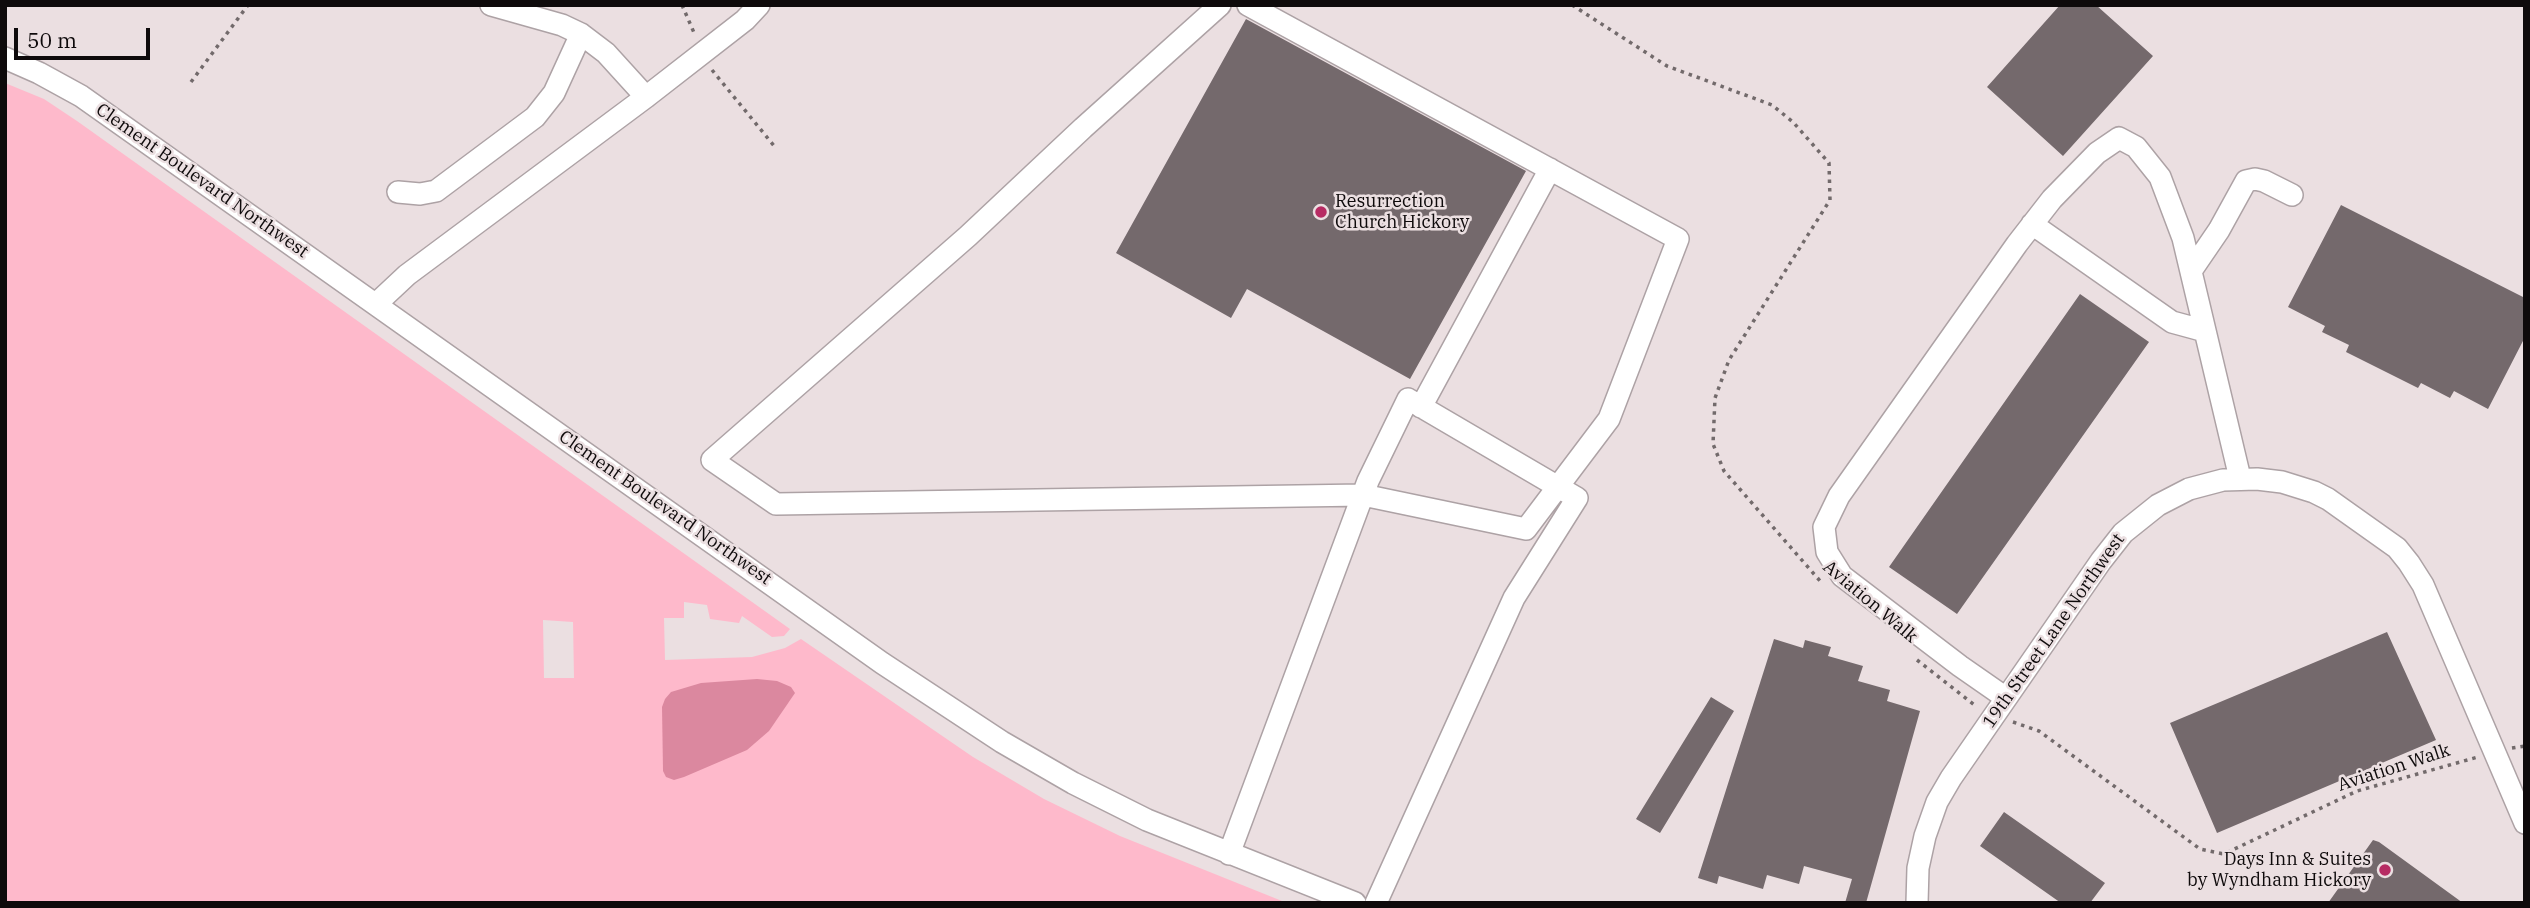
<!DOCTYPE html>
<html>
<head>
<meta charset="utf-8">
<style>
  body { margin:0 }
  #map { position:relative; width:2530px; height:908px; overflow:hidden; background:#ebdfe1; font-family:"IBM Plex Serif",serif }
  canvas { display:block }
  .frame { position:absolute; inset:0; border:7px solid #0e0a0b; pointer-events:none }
  .scale { position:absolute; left:14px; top:28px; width:136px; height:32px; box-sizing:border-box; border:4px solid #0e0a0b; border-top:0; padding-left:9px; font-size:21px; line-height:24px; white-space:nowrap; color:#0e0a0b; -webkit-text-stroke:5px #ebdfe1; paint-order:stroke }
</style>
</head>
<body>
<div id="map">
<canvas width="2530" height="908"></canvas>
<div class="frame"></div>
<div class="scale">50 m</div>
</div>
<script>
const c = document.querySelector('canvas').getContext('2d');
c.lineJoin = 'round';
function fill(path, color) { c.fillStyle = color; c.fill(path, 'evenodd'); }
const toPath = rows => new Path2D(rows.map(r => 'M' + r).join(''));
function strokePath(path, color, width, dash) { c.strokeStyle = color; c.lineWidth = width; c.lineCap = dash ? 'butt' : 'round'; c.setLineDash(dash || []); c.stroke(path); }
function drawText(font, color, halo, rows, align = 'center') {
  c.font = font + ' "IBM Plex Serif",serif'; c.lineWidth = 5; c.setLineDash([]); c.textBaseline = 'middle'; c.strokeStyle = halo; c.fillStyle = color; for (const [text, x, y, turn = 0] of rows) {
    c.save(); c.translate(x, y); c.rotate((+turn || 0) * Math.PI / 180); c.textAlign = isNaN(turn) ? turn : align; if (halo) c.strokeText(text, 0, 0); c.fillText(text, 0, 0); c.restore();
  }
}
const green = toPath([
  [5,83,44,99,77,121,790,629,784,636,772,637,742,616,739,623,710,619,707,605,684,602,684,618,664,618,665,660,752,657,785,648,801,639,973,757,1044,799,1120,836,1287,903,5,903],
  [543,620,573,622,574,678,544,678]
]);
const water = toPath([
  [757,679,777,681,791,687,795,693,769,731,747,750,684,777,674,780,666,777,663,771,662,707,665,699,671,692,701,683]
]);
const building = toPath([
  [2060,5,2096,5,2153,56,2063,156,1987,87],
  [1246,19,1526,171,1410,379,1247,289,1231,318,1116,253],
  [2341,205,2525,298,2525,337,2488,409,2454,391,2450,398,2421,383,2418,388,2346,352,2349,345,2322,332,2325,326,2288,307],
  [2080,294,2149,342,1957,614,1889,567],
  [2387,632,2436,740,2217,833,2170,723],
  [1774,639,1803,648,1805,640,1831,647,1828,656,1863,666,1858,681,1890,690,1887,701,1920,711,1866,903,1845,903,1852,879,1804,866,1799,884,1767,875,1763,889,1719,876,1717,884,1698,878],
  [1711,697,1734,711,1660,833,1636,819],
  [2004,812,2105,883,2090,903,2061,903,1980,846],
  [2373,840,2379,842,2463,903,2328,903]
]);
const path = toPath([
  [682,5,695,35],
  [1572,5,1667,66,1772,105,1793,122,1829,163,1830,200,1729,360,1715,398,1713,444,1724,471,1821,582],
  [712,70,775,147],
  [191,82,248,5],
  [1917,660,1977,707],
  [2013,722,2039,731,2200,849,2224,854,2357,791,2478,757],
  [2512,748,2525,746]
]);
const minor = toPath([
  [491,5,562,25,581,34,606,53,646,97],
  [1220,5,1083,128,968,236,712,460,776,504,1363,495,1526,529,1609,419,1678,239,1248,5],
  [5,58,39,73,81,96,882,663,1002,742,1073,783,1147,820,1355,903],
  [398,192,420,194,436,191,535,117,554,93,581,34],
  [2032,224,2172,322,2205,331],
  [2191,271,2219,230,2246,181,2255,179,2264,181,2292,195],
  [376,304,407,275,646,97,745,20,759,5],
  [1421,407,1550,169],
  [2006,698,1960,666,1842,576,1827,552,1824,527,1839,496,2017,244,2052,199,2097,153,2119,138,2136,147,2160,177,2183,238,2240,478],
  [1229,854,1368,481,1408,399,1577,498,1514,598,1376,903],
  [1917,903,1918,868,1925,836,1937,802,1951,778,2101,561,2123,533,2158,505,2189,489,2223,480,2257,479,2282,482,2314,492,2328,499,2397,548,2409,563,2423,585,2525,823]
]);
const markers = [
  [1321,212,7,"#b72b63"],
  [2385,870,7,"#b72b63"]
];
const streetNames = [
  ["Clement Boulevard Northwest",202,181,35],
  ["Clement Boulevard Northwest",665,508,35],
  ["Aviation Walk",1870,602,40],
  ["19th Street Lane Northwest",2054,631,-55],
  ["Aviation Walk",2394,768,-18]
];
const poiNames = [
  ["Resurrection",1335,202],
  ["Church Hickory",1335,223],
  ["Days Inn & Suites",2371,860,"right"],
  ["by Wyndham Hickory",2371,881,"right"]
];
fill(green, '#feb9cb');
fill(water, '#db889f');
fill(building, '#74696c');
strokePath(minor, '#ada2a5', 24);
strokePath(path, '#726a6b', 3.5, [3.5, 5]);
strokePath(minor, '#fff', 21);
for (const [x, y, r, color] of markers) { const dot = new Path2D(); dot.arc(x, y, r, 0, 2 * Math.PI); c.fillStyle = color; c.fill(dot); strokePath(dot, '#ebdfe1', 2.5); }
drawText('18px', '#0e0a0b', '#ebdfe1', streetNames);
drawText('18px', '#0e0a0b', '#ebdfe1', poiNames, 'left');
</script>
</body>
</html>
